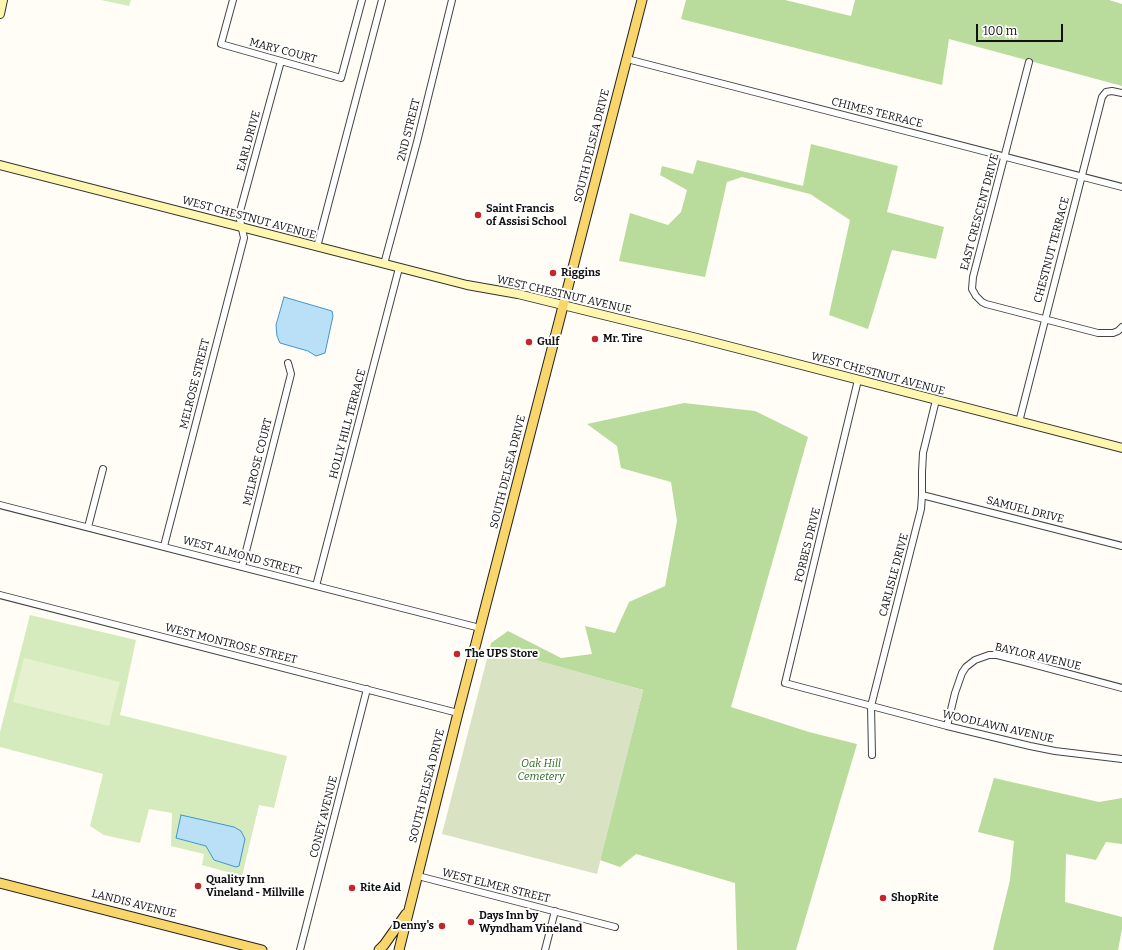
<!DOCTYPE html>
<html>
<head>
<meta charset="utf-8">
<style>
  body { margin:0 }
  #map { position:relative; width:1122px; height:950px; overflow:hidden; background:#fffdf5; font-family:Bitter,serif }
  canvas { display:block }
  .scale { position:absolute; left:976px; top:24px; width:87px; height:18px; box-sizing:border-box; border:2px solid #111; border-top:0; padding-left:5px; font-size:12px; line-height:14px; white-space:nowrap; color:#111; -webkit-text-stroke:3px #fff; paint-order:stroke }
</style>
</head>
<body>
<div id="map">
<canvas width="1122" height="950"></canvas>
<div class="scale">100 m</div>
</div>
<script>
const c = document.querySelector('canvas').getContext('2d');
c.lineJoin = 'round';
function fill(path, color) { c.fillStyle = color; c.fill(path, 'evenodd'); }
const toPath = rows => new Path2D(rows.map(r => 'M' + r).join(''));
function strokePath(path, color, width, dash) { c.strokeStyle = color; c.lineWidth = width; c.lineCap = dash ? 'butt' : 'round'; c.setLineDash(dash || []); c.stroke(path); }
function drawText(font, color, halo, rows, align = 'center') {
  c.font = font + ' Bitter,serif'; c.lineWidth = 4; c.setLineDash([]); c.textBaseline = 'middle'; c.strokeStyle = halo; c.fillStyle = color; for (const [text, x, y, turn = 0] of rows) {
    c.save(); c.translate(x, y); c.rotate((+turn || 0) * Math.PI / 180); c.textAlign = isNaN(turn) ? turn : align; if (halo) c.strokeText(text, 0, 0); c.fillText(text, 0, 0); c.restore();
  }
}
const green = toPath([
  [101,0,131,0,129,6],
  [30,615,136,640,120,715,287,756,274,808,259,805,242,876,202,865,204,854,171,846,172,813,149,809,140,843,104,835,90,826,103,774,0,747,0,732]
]);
const forest = toPath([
  [686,0,785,0,851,16,855,0,1109,0,1122,4,1122,86,949,39,942,85,681,19],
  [811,144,898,166,887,212,944,227,936,259,892,250,868,329,829,315,850,220,810,194,742,177,727,182,705,277,619,261,630,213,668,225,681,212,687,190,660,175,662,166,693,174,697,160,803,186],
  [684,403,755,411,808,437,731,707,809,732,857,744,796,950,737,950,735,883,636,854,620,867,600,860,643,690,490,648,491,643,508,631,561,658,592,654,585,626,615,633,629,602,665,586,677,521,671,482,621,468,617,446,587,424],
  [994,778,1099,802,1122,798,1122,844,1106,842,1096,860,1066,854,1065,902,1122,917,1122,929,1118,950,993,950,1010,880,1014,841,978,832]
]);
const cemetery = toPath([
  [490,647,643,690,597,874,442,834]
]);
const pitch = toPath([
  [24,658,120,682,109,726,13,702]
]);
const water = toPath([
  [284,297,332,311,333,316,325,353,316,356,308,351,280,343,277,336,276,325,284,297],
  [181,815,234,827,241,831,245,839,239,866,236,867,214,860,206,846,176,838,181,815]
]);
const street = toPath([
  [233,0,221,44,341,78,362,0],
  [627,59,1122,187],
  [1029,62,973,277,972,289,976,296,982,302,986,304,1098,333,1113,333,1118,331,1122,327],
  [317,247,382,0],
  [384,264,417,142,452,0],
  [858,380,785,683,947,726,1030,746,1055,751,1122,759],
  [1019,422,1102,97,1106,92,1112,91,1122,93],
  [922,495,1122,546],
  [0,505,480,628],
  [88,527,103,469],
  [164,546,244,238,239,215,281,61],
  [242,567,291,374,288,363],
  [316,586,399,268],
  [0,595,458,713],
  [947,726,955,693,962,673,966,667,975,660,989,655,997,655,1021,661,1122,688],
  [872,755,871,706,921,509,922,495,922,472,923,453,936,400],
  [418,876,615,927],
  [300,950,367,689],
  [545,950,555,911]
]);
const secondary = toPath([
  [0,14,3,0],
  [0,165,467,285,518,294,697,338,1122,448]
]);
const primary = toPath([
  [0,883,262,950],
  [379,950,384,945,406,914],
  [399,950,458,713,642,0]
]);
const markers = [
  [478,215,4,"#c4262e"],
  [553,273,4,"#c4262e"],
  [595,339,4,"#c4262e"],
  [529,342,4,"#c4262e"],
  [457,654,4,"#c4262e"],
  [198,886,4,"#c4262e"],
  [352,888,4,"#c4262e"],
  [883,898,4,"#c4262e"],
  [471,922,4,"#c4262e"],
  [442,926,4,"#c4262e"]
];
const streetNames = [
  ["MARY COURT",283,51,15],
  ["CHIMES TERRACE",877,113,14],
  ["2ND STREET",409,130,-76],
  ["EARL DRIVE",249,141,-75],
  ["SOUTH DELSEA DRIVE",592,146,-76],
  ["EAST CRESCENT DRIVE",980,212,-75],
  ["WEST CHESTNUT AVENUE",249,218,15],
  ["CHESTNUT TERRACE",1052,250,-75],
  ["WEST CHESTNUT AVENUE",564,295,13],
  ["WEST CHESTNUT AVENUE",878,374,15],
  ["MELROSE STREET",195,384,-76],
  ["HOLLY HILL TERRACE",348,424,-75],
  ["MELROSE COURT",258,462,-76],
  ["SOUTH DELSEA DRIVE",508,472,-76],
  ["SAMUEL DRIVE",1025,510,14],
  ["FORBES DRIVE",808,545,-76],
  ["WEST ALMOND STREET",242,556,15],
  ["CARLISLE DRIVE",894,575,-75],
  ["WEST MONTROSE STREET",231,644,14],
  ["BAYLOR AVENUE",1038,657,13],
  ["WOODLAWN AVENUE",998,727,13],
  ["SOUTH DELSEA DRIVE",427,786,-76],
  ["CONEY AVENUE",324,817,-76],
  ["WEST ELMER STREET",496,886,14],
  ["LANDIS AVENUE",134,904,14]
];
const poiNames = [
  ["Saint Francis",486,209],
  ["of Assisi School",486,222],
  ["Riggins",561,273],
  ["Mr. Tire",603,339],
  ["Gulf",537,342],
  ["The UPS Store",465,654],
  ["Quality Inn",206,880],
  ["Vineland - Millville",206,893],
  ["Rite Aid",360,888],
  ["ShopRite",891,898],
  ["Days Inn by",479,916],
  ["Wyndham Vineland",479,929],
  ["Denny's",434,926,"right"]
];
const parkNames = [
  ["Oak Hill",541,764],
  ["Cemetery",541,777]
];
fill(green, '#d5ebbd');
fill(forest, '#b9dc9c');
fill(cemetery, '#d9e3c4');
fill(pitch, '#e6f2cf');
fill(water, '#b9e0f7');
strokePath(water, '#3f96cf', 1);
strokePath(street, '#444', 8);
strokePath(secondary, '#333', 10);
strokePath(primary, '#222', 11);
strokePath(street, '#fff', 6);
strokePath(secondary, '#fff6b0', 8);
strokePath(primary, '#f9d66b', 9);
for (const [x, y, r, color] of markers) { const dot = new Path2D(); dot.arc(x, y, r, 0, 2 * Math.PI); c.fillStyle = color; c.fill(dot); strokePath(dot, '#fff', 1.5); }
drawText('11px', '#111', '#fff', streetNames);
drawText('bold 11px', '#111', '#fff', poiNames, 'left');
drawText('italic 11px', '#2f6b1f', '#fff', parkNames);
</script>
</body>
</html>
